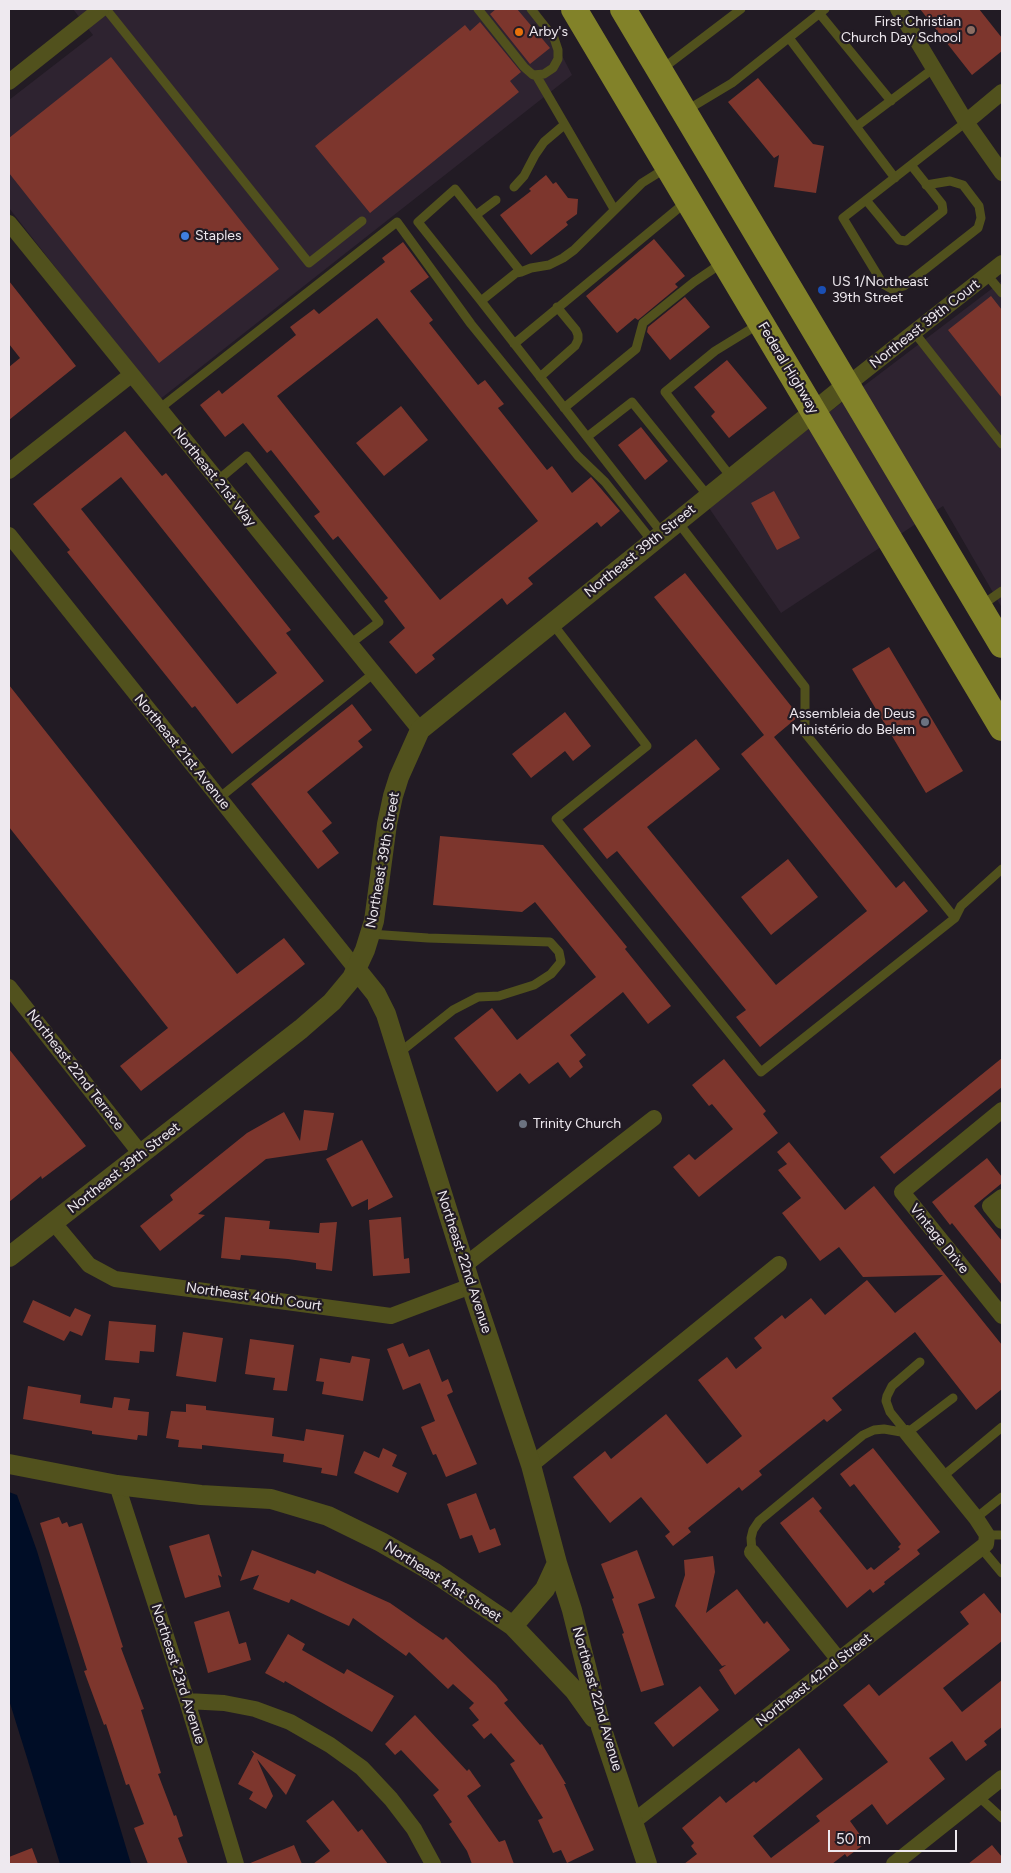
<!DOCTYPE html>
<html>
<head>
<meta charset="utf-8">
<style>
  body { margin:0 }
  #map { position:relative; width:1011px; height:1873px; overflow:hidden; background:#221b24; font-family:Figtree,sans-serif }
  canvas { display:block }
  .frame { position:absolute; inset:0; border:10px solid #eee9ef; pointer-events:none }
  .scale { position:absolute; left:828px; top:1830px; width:129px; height:22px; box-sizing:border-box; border:2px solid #eee9ef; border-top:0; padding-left:6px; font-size:15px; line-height:18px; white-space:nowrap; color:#eee9ef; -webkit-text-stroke:4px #221b24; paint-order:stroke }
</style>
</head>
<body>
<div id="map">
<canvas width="1011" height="1873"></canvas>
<div class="frame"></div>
<div class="scale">50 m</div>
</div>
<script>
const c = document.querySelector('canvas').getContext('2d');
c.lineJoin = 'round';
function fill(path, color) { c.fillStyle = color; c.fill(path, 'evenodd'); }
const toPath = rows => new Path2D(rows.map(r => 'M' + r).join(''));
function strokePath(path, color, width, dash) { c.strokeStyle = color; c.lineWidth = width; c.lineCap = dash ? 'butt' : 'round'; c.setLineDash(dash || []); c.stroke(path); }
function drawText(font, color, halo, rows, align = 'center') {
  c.font = font + ' Figtree,sans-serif'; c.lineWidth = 4.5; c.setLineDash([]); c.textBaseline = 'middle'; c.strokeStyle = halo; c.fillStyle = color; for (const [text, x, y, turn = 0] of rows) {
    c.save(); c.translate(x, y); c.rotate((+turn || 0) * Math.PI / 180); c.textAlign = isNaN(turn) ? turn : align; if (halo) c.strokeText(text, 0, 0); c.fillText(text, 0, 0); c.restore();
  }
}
const built = toPath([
  [73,9,538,9,572,75,159,400,9,208,9,100,93,35],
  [1002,281,1002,608,943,506,781,613,707,505]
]);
const water = toPath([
  [9,1492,17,1495,37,1551,131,1864,60,1864,9,1700]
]);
const building = toPath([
  [496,9,517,9,550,48,530,64,490,14],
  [920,9,979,9,1002,38,1002,51,972,75],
  [480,22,521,72,510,81,519,92,370,213,315,146,465,25,470,31],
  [111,57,279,269,159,363,9,173,9,138],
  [758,78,813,144,824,146,816,193,774,187,779,155,774,158,728,102],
  [546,175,553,184,556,182,568,198,578,199,577,214,566,222,568,225,531,255,500,215,531,191,529,189],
  [654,239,685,276,675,284,678,287,638,320,635,318,617,333,586,296],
  [403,242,429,277,410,291,433,320,429,323,478,385,485,380,504,404,498,408,547,470,552,466,572,493,591,477,620,511,601,527,597,522,528,578,533,584,507,605,502,598,432,655,435,659,416,674,389,642,405,628,384,601,388,598,338,536,333,540,314,516,320,512,271,450,267,453,243,423,225,437,200,405,219,390,222,394,296,335,290,327,314,309,319,314,385,262,382,258],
  [377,318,538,521,440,600,277,396],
  [9,281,76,366,9,420,9,367,20,358,9,344],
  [991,296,1002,310,1002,398,948,330],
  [685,297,710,327,670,360,647,332,648,327],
  [727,360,767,408,729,438,711,416,715,412,694,387],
  [401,406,428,440,384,476,356,443],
  [641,427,668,461,645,480,618,445],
  [125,431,162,476,166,473,291,630,286,633,324,681,232,754,195,706,192,708,67,552,70,550,33,504],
  [121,477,277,673,237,704,81,509],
  [774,491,800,538,777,550,751,503],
  [685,573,799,716,774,737,896,888,904,881,928,911,760,1047,736,1017,746,1010,617,851,607,859,583,829,696,739,720,769,647,827,776,985,867,911,741,754,764,735,654,597],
  [889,647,963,771,926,793,852,669],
  [9,685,237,974,284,938,305,964,141,1091,120,1066,168,1028,9,827],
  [352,704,372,730,358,741,363,747,307,792,332,823,322,831,339,853,318,869,251,784],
  [565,712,591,746,573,761,565,751,531,778,512,754],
  [440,836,543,845,627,947,625,949,671,1006,648,1024,623,992,570,1035,586,1055,579,1061,583,1067,570,1078,558,1062,529,1084,520,1073,497,1092,454,1038,492,1008,517,1040,596,977,535,902,522,912,433,905],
  [788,859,818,897,771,935,741,897],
  [9,1049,86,1146,42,1179,41,1176,9,1202],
  [1002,1058,1002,1087,894,1174,880,1157],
  [724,1059,766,1111,763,1114,778,1133,699,1197,673,1167,689,1154,695,1160,733,1129,712,1104,709,1106,692,1085],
  [304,1110,334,1113,327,1150,266,1159,198,1214,205,1215,160,1251,140,1226,173,1200,170,1195,247,1133,284,1112,300,1141],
  [362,1140,393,1197,368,1210,368,1199,352,1207,326,1159],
  [789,1142,845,1210,874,1186,1002,1345,1002,1389,976,1410,915,1332,832,1398,842,1410,827,1422,824,1419,759,1471,762,1475,742,1491,739,1487,688,1528,691,1532,673,1546,665,1536,670,1532,641,1497,610,1523,573,1477,605,1451,611,1459,666,1414,707,1464,742,1436,698,1380,727,1357,736,1369,762,1348,754,1338,782,1315,785,1319,811,1298,825,1315,867,1280,895,1313,943,1275,863,1277,839,1247,820,1261,782,1213,801,1198,778,1170,787,1164,777,1152],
  [987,1158,1002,1177,1002,1183,974,1206,1002,1241,1002,1285,952,1223,950,1225,932,1202],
  [225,1217,270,1221,269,1229,319,1233,320,1223,337,1222,332,1271,316,1269,316,1263,288,1259,241,1255,240,1260,221,1258],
  [401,1217,404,1259,409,1258,410,1273,373,1276,369,1220],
  [33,1300,70,1317,75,1308,91,1315,82,1336,70,1331,64,1341,23,1322],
  [109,1321,156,1325,154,1352,140,1351,139,1363,105,1360],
  [183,1332,223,1338,216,1382,176,1376],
  [250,1339,294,1345,287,1391,273,1390,275,1378,245,1374],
  [403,1343,409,1357,429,1349,442,1382,448,1379,453,1392,447,1395,477,1464,446,1477,436,1454,433,1455,421,1427,435,1421,420,1383,403,1390,387,1349],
  [352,1356,370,1359,363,1401,322,1394,324,1382,316,1381,320,1358,350,1363],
  [28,1386,81,1395,80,1403,112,1408,114,1397,130,1399,128,1410,149,1412,147,1436,138,1435,137,1440,92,1434,92,1431,23,1419],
  [186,1404,206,1406,206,1410,274,1418,272,1436,304,1441,306,1429,344,1435,337,1476,321,1473,322,1468,283,1462,284,1454,202,1445,202,1449,178,1447,179,1440,166,1438,171,1411,186,1412],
  [383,1448,397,1455,392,1466,407,1473,398,1493,354,1473,364,1451,379,1458],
  [873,1448,940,1532,917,1550,920,1554,884,1582,885,1584,873,1593,870,1589,847,1608,780,1523,813,1497,822,1508,819,1511,867,1570,871,1567,874,1570,900,1549,898,1547,901,1544,854,1484,850,1487,840,1474],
  [476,1493,490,1530,495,1528,501,1545,479,1553,472,1535,460,1539,447,1504],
  [59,1517,62,1524,67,1522,69,1527,82,1523,123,1647,121,1648,144,1709,141,1710,161,1773,158,1774,174,1816,176,1815,183,1836,178,1838,188,1864,148,1864,134,1828,144,1824,129,1784,126,1785,106,1724,104,1725,84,1671,87,1670,40,1523],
  [209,1534,222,1577,218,1575,221,1587,185,1598,169,1546],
  [252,1550,315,1574,317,1570,390,1603,443,1640,446,1637,496,1685,508,1700,504,1703,540,1745,542,1744,566,1784,564,1784,594,1850,567,1863,561,1850,553,1853,538,1820,543,1818,510,1764,515,1761,491,1733,484,1739,472,1725,479,1720,469,1708,474,1703,453,1684,448,1689,409,1652,406,1656,353,1618,349,1626,291,1599,289,1603,253,1589,259,1575,240,1581],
  [637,1550,655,1598,638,1604,664,1685,641,1692,622,1634,624,1633,612,1599,614,1598,601,1564],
  [713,1556,715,1572,706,1613,737,1589,764,1624,767,1621,790,1650,735,1695,719,1670,726,1665,722,1666,675,1606,685,1575,684,1560],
  [984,1593,1002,1615,1002,1641,943,1688,962,1712,1002,1680,1002,1727,984,1741,987,1745,966,1761,952,1741,929,1758,945,1779,887,1825,872,1804,850,1821,866,1843,847,1857,845,1854,832,1864,684,1864,697,1854,691,1846,694,1843,682,1828,720,1796,726,1803,754,1781,756,1783,799,1748,823,1779,753,1836,771,1858,820,1821,816,1816,888,1762,843,1705,869,1684,879,1696,969,1624,960,1612],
  [229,1611,239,1644,246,1642,251,1660,208,1673,194,1622],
  [288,1634,305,1644,302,1650,344,1674,347,1669,394,1696,372,1732,285,1681,284,1683,265,1673],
  [700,1686,719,1710,673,1747,654,1723],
  [415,1715,467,1771,469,1769,481,1786,467,1796,499,1842,505,1840,514,1864,472,1864,467,1851,449,1824,452,1822,433,1795,439,1790,401,1750,395,1755,385,1744],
  [251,1750,296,1775,286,1795,257,1759,273,1796,266,1809,249,1799,253,1792,238,1784,254,1754],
  [333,1800,358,1832,362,1829,388,1864,313,1864,330,1851,306,1821],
  [294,1845,302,1864,248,1864],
  [992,1845,1002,1857,1002,1864,968,1864],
  [32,1848,38,1864,9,1864,9,1857]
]);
const service = toPath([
  [106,9,309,263,362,221],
  [478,9,524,67,533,75,544,74,553,68,558,59,558,50,554,38,531,9],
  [819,13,891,101],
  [789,38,895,178],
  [662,69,741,9],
  [536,75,614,209],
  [687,110,732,83,825,9],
  [857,126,934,68],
  [926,185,950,181,963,185,979,206,981,218,978,228,904,286,892,289,883,284,843,218,966,122],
  [514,187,524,176,535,155,544,142,564,125],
  [866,200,899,240,906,241,943,211,942,204,911,165],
  [476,215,496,200],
  [521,272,455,189,418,222,481,301,516,273,521,272,531,268,549,265,563,258,574,250,642,183,666,168],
  [987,275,1002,293],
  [481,301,662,533],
  [914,332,1002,444],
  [514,344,686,202],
  [540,377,575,346,578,340,578,335,576,330,557,307],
  [564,408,636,349,643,323,694,282,722,263],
  [159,409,397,222,471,324,578,456,605,482,652,541],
  [587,437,632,402,708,496],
  [731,477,665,392,715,351,759,324],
  [217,481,247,456,379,622,350,644],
  [982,605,1002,591],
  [552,623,647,746,556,819,761,1072,955,918,805,733,805,687,677,521],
  [219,798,374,673],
  [955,918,961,906,1002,869],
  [370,934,428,938,550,942,559,952,561,962,551,974,534,985,499,996,478,997,453,1010,399,1053],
  [907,1433,890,1412,886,1401,887,1396,892,1386,920,1362],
  [942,1477,1002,1427],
  [976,1518,1002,1497],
  [987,1535,1002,1535],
  [982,1549,1002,1573],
  [752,1552,751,1538,753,1530,759,1521,863,1435,874,1430,884,1429,907,1433,953,1398],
  [979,1797,1002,1818]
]);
const minor = toPath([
  [898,9,966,122,1002,173],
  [9,82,101,9],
  [966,122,1002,92],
  [9,223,420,730],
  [847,385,1002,263],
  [9,471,131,375],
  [9,535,356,969],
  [9,987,141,1154],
  [1002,1110,902,1192,1002,1316],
  [1002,1197,990,1206,1002,1221],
  [54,1223,89,1265,115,1279,391,1316,471,1286],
  [465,1265,654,1118],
  [531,1465,779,1264],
  [117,1485,187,1701,236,1864],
  [752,1552,839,1660],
  [187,1701,224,1703,255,1709,290,1722,330,1745,362,1768,391,1799,414,1829,433,1864],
  [633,1822,986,1544,987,1535,976,1518,907,1433],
  [894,1864,1002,1778]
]);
const tertiary = toPath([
  [356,969,376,994,386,1014,471,1286,531,1465,557,1563,572,1610,601,1727,647,1864],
  [9,1257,301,1029,332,1002,352,978,365,950,374,921,387,824,393,796,399,777,420,730,847,385],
  [9,1464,117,1485,201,1495,271,1499,328,1516,381,1542,435,1573,513,1626,574,1690,594,1718],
  [513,1626,545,1589,557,1563]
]);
const primary = toPath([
  [574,9,1002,728],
  [623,9,1002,645]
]);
const markers = [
  [971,30,5,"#8d6e63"],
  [519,32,5,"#e8710a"],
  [185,236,5,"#3f7fe0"],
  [822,290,5,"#1a4fb4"],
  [925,722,5,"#6b7280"],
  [523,1124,5,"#6b7280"]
];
const poiNames = [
  ["First Christian",961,22,"right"],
  ["Church Day School",961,38,"right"],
  ["Arby's",529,32],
  ["Staples",195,236],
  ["US 1/Northeast",832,282],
  ["39th Street",832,298],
  ["Assembleia de Deus",915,714,"right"],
  ["Ministério do Belem",915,730,"right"],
  ["Trinity Church",533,1124]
];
const streetNames = [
  ["Northeast 39th Court",925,324,-38],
  ["Federal Highway",788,368,59],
  ["Northeast 21st Way",214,477,51],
  ["Northeast 39th Street",640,551,-39],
  ["Northeast 21st Avenue",182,752,51],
  ["Northeast 39th Street",383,860,-80],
  ["Northeast 22nd Terrace",75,1070,52],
  ["Northeast 39th Street",124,1168,-38],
  ["Vintage Drive",939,1239,51],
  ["Northeast 22nd Avenue",464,1262,72],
  ["Northeast 40th Court",254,1297,8],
  ["Northeast 41st Street",443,1582,33],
  ["Northeast 23rd Avenue",178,1674,72],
  ["Northeast 42nd Street",814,1680,-38],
  ["Northeast 22nd Avenue",597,1699,74]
];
fill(built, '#2e2330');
fill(water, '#000d26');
fill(building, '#7d362d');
strokePath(service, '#51511d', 9);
strokePath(minor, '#51511d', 16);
strokePath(tertiary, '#51511d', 20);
strokePath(primary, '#828229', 26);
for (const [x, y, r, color] of markers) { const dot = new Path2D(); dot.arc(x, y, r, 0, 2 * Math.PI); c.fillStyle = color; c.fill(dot); strokePath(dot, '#221b24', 2); }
drawText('14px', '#eee9ef', '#221b24', poiNames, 'left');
drawText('14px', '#eee9ef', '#221b24', streetNames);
</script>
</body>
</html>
